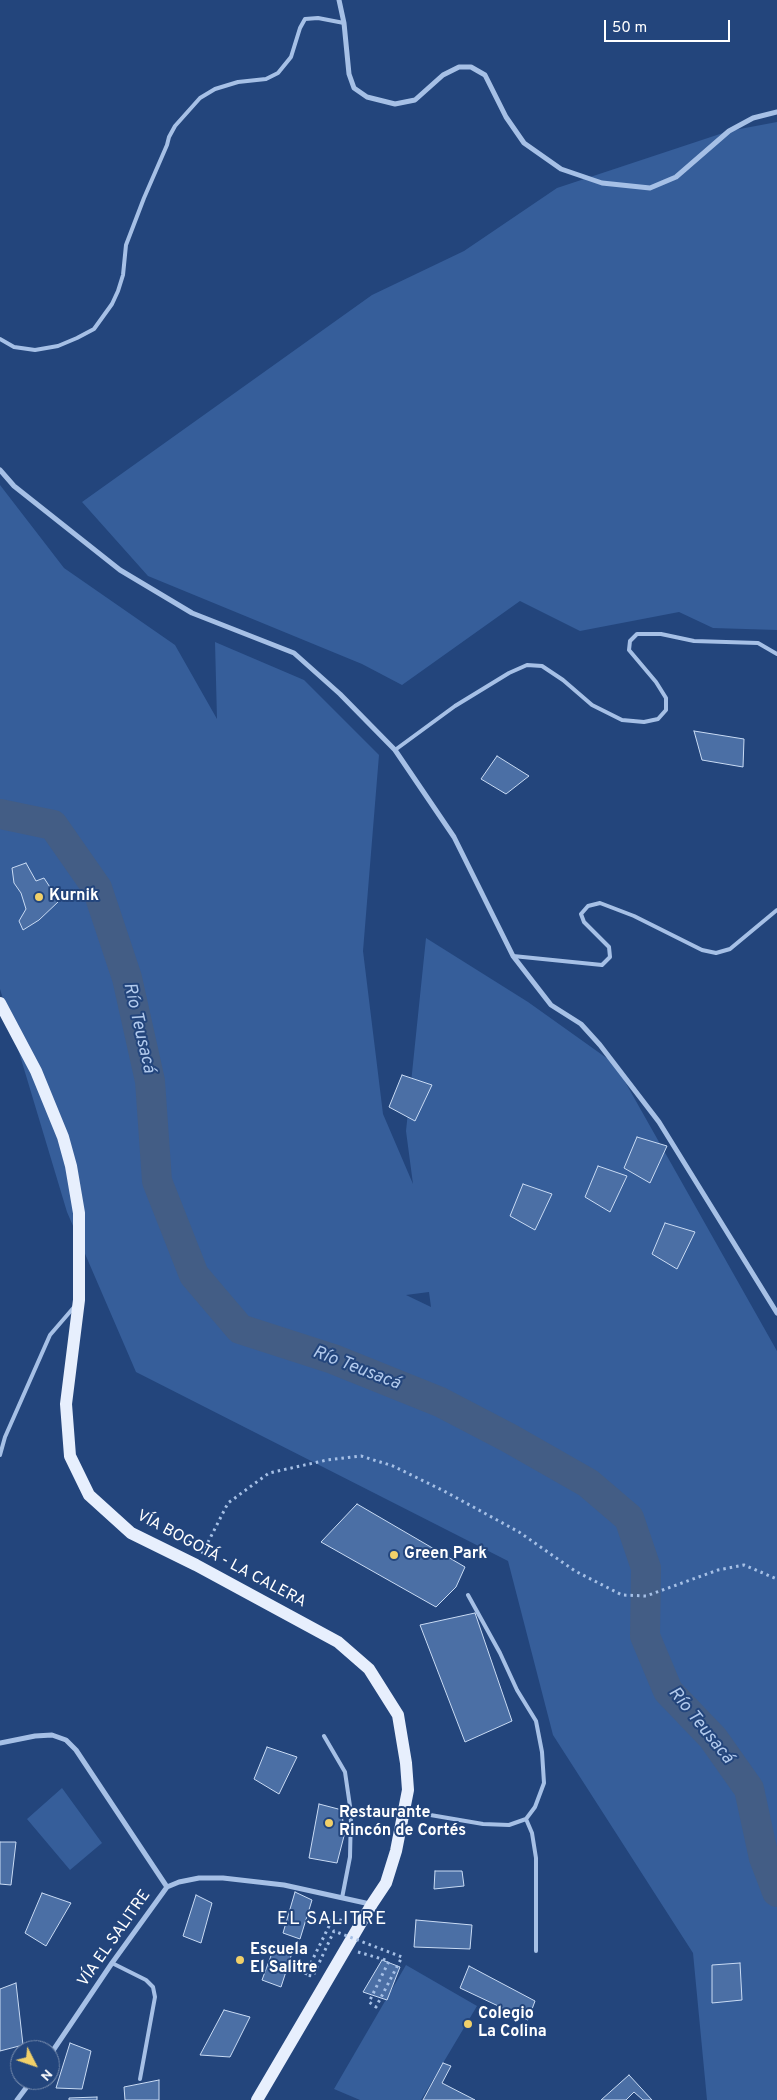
<!DOCTYPE html>
<html>
<head>
<meta charset="utf-8">
<style>
  body { margin:0 }
  #map { position:relative; width:777px; height:2100px; overflow:hidden; background:#23457c; font-family:Overpass,sans-serif }
  canvas { display:block }
  .north { position:absolute; left:10px; top:2040px; width:50px; height:50px; box-sizing:border-box; background:#23457c; border:1px solid #7b8fb0; border-radius:50%; rotate:131deg; font-size:14px; font-weight:700; line-height:20px; text-align:center; color:#fff }
  .north::after { content:''; display:block; margin:auto; width:18px; height:22px; background:#f1d069; clip-path:polygon(50% 0,100% 100%,50% 72%,0 100%) }
  .scale { position:absolute; left:604px; top:20px; width:126px; height:22px; box-sizing:border-box; border:2px solid #fff; border-top:0; padding-left:6px; font-size:15px; line-height:18px; white-space:nowrap; color:#fff; -webkit-text-stroke:4px #23457c; paint-order:stroke }
</style>
</head>
<body>
<div id="map">
<canvas width="777" height="2100"></canvas>
<div class="north">N</div>
<div class="scale">50 m</div>
</div>
<script>
const c = document.querySelector('canvas').getContext('2d');
c.lineJoin = 'round';
function fill(path, color) { c.fillStyle = color; c.fill(path, 'evenodd'); }
const toPath = rows => new Path2D(rows.map(r => 'M' + r).join(''));
function strokePath(path, color, width, dash) { c.strokeStyle = color; c.lineWidth = width; c.lineCap = dash ? 'butt' : 'round'; c.setLineDash(dash || []); c.stroke(path); }
function drawText(font, color, halo, rows, align = 'center') {
  c.font = font + ' Overpass,sans-serif'; c.lineWidth = 4; c.setLineDash([]); c.textBaseline = 'middle'; c.strokeStyle = halo; c.fillStyle = color; for (const [text, x, y, turn = 0] of rows) {
    c.save(); c.translate(x, y); c.rotate((+turn || 0) * Math.PI / 180); c.textAlign = isNaN(turn) ? turn : align; if (halo) c.strokeText(text, 0, 0); c.fillText(text, 0, 0); c.restore();
  }
}
const green = toPath([
  [777,122,777,630,713,628,679,612,580,631,520,601,402,685,362,664,148,576,82,502,372,295,464,251,557,188,729,131],
  [0,485,64,568,175,645,217,719,215,642,304,680,379,755,363,951,383,1114,413,1184,406,1131,426,938,528,1002,615,1064,777,1351,777,2100,707,2100,693,1953,553,1735,508,1561,136,1372,67,1212,0,989],
  [429,1292,431,1307,406,1295],
  [62,1788,102,1843,70,1870,27,1819],
  [406,1965,477,2006,421,2100,360,2100,334,2089]
]);
const river = toPath([
  [0,814,53,825,97,888,127,978,150,1081,157,1181,194,1275,240,1329,333,1359,440,1402,509,1438,588,1483,629,1518,646,1568,645,1636,668,1691,713,1738,749,1789,764,1858,777,1892]
]);
const building = toPath([
  [694,731,744,739,743,767,702,760,694,731],
  [497,756,529,776,506,794,481,779,497,756],
  [26,863,36,881,44,878,59,901,39,920,23,930,19,921,26,909,21,893,14,883,12,868,26,863],
  [402,1075,432,1085,415,1121,389,1107,402,1075],
  [637,1137,667,1146,650,1183,624,1168,637,1137],
  [598,1166,627,1176,610,1212,585,1197,598,1166],
  [523,1184,552,1194,535,1230,510,1216,523,1184],
  [665,1223,695,1232,677,1269,652,1254,665,1223],
  [357,1504,465,1567,456,1587,436,1607,321,1542,357,1504],
  [475,1613,512,1721,465,1742,420,1625,475,1613],
  [267,1747,297,1757,279,1794,254,1779,267,1747],
  [319,1804,342,1810,344,1836,337,1863,309,1858,319,1804],
  [0,1842,16,1842,11,1885,0,1884,0,1842],
  [435,1871,462,1871,464,1886,434,1889,435,1871],
  [295,1892,312,1900,300,1939,283,1933,295,1892],
  [42,1893,71,1903,46,1946,25,1933,42,1893],
  [196,1895,212,1903,201,1943,183,1936,196,1895],
  [416,1920,472,1925,470,1949,414,1947,416,1920],
  [275,1945,292,1953,281,1987,262,1980,275,1945],
  [382,1960,400,1967,387,2000,363,1992,382,1960],
  [740,1963,742,2000,712,2003,712,1965,740,1963],
  [469,1966,535,2001,528,2020,460,1988,469,1966],
  [16,1983,23,2045,0,2051,0,1989,16,1983],
  [224,2010,250,2017,230,2057,200,2055,224,2010],
  [70,2043,91,2051,82,2089,56,2088,70,2043],
  [443,2063,451,2066,442,2083,475,2100,423,2100,443,2063],
  [629,2075,652,2100,643,2100,634,2092,626,2100,601,2100,629,2075],
  [159,2080,159,2100,125,2100,124,2087,159,2080],
  [97,2097,97,2100,69,2100,69,2098,97,2097]
]);
const path = toPath([
  [202,1554,228,1503,269,1473,327,1460,361,1456,393,1466,444,1491,519,1532,575,1571,622,1595,646,1596,718,1570,744,1565,777,1579],
  [333,1918,347,1922],
  [358,1952,389,1961]
]);
const lane = toPath([
  [0,339,14,347,35,350,58,346,77,338,94,329,112,304,118,291,123,275,126,245,144,198,167,145,169,137,175,126,200,98,215,89,238,82,266,79,278,73,291,57,300,28,305,19,318,18,344,23],
  [395,750,455,706,509,673,527,665,542,666,563,680,592,705,622,720,644,722,658,719,666,710,666,698,656,682,629,650,630,641,637,634,661,634,694,641,758,643,777,654],
  [513,956,602,965,610,957,609,947,584,922,581,914,588,906,600,903,634,916,702,950,716,953,730,949,777,910],
  [0,1455,5,1437,50,1335,75,1306],
  [324,1736,345,1772,351,1813,350,1857,342,1898],
  [407,1811,483,1824,509,1825,526,1819,535,1807,544,1783,542,1752,536,1721,517,1690,500,1653,468,1595],
  [526,1819,532,1833,536,1858,536,1951],
  [112,1963,146,1980,153,1987,155,1997,140,2079]
]);
const street = toPath([
  [339,0,344,23,349,74,354,88,367,97,395,104,415,100,443,75,459,67,471,67,485,75,506,117,524,143,561,169,602,183,650,188,676,177,729,131,753,118,777,112],
  [0,470,14,486,120,570,192,613,294,653,340,694,395,750,454,837,513,956,551,1005,581,1024,600,1045,659,1122,777,1313],
  [0,1743,35,1736,52,1735,66,1740,76,1750,167,1887],
  [50,2055,112,1963,167,1887,179,1882,199,1878,223,1878,284,1885,370,1904],
  [17,2100,32,2080]
]);
const primary = toPath([
  [0,1003,36,1071,63,1137,71,1166,79,1213,79,1300,66,1404,70,1456,89,1495,131,1533,196,1565,338,1642,369,1669,398,1715,406,1763,408,1790,396,1851,386,1883,372,1904,257,2100]
]);
const pathBridge = toPath([
  [332,1920,305,1975,313,1976,334,1931,402,1957,376,2007,369,2002,389,1961]
]);
const markers = [
  [39,897,5,"#f1d069"],
  [394,1555,5,"#f1d069"],
  [329,1823,5,"#f1d069"],
  [240,1960,5,"#f1d069"],
  [468,2024,5,"#f1d069"]
];
const poiNames = [
  ["Kurnik",49,897],
  ["Green Park",404,1555],
  ["Restaurante",339,1814],
  ["Rincón de Cortés",339,1832],
  ["Escuela",250,1951],
  ["El Salitre",250,1969],
  ["Colegio",478,2015],
  ["La Colina",478,2033]
];
const streetNames = [
  ["VÍA BOGOTÁ - LA CALERA",221,1560,28],
  ["VÍA EL SALITRE",115,1939,-55]
];
const waterNames = [
  ["Río Teusacá",138,1028,77],
  ["Río Teusacá",356,1369,21],
  ["Río Teusacá",700,1726,51]
];
const quarterNames = [
  ["EL SALITRE",332,1920]
];
fill(green, '#365e9a');
strokePath(river, '#435d85', 30);
fill(building, '#4b6fa5');
strokePath(building, '#c9dbf4', 1);
strokePath(path, '#a6c0e6', 3, [2.5, 4]);
strokePath(lane, '#a6c0e6', 4);
strokePath(street, '#a6c0e6', 5);
strokePath(primary, '#e7effd', 12);
strokePath(pathBridge, '#a6c0e6', 3, [2.5, 4]);
for (const [x, y, r, color] of markers) { const dot = new Path2D(); dot.arc(x, y, r, 0, 2 * Math.PI); c.fillStyle = color; c.fill(dot); strokePath(dot, '#23457c', 2); }
drawText('bold 16px', '#fff', '#23457c', poiNames, 'left');
drawText('16px', '#fff', '#23457c', streetNames);
drawText('italic 18px', '#b2caed', '#23457c', waterNames);
c.letterSpacing = '1px';
drawText('19px', '#fff', '#23457c', quarterNames);
c.letterSpacing = '0px';
</script>
</body>
</html>
